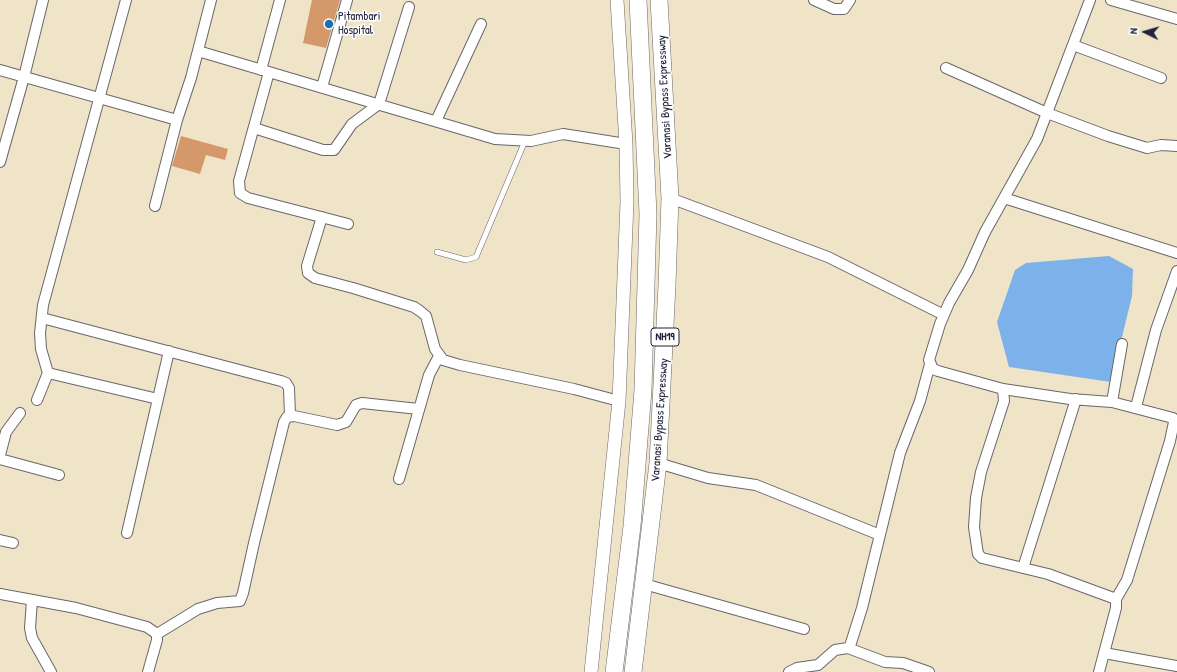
<!DOCTYPE html>
<html>
<head>
<meta charset="utf-8">
<style>
  body { margin:0 }
  #map { position:relative; width:1177px; height:672px; overflow:hidden; background:#efe4c7; font-family:"Patrick Hand",sans-serif }
  canvas { display:block }
  .north { position:absolute; left:1125px; top:12px; width:40px; height:40px; -webkit-text-stroke:3px #fff; paint-order:stroke; rotate:275deg; font-size:11px; font-weight:700; line-height:16px; text-align:center; color:#22223b }
  .north::after { content:''; display:block; margin:auto; width:14px; height:18px; background:#22223b; clip-path:polygon(50% 0,100% 100%,50% 72%,0 100%) }
</style>
</head>
<body>
<div id="map">
<canvas width="1177" height="672"></canvas>
<div class="north">N</div>
</div>
<script>
const c = document.querySelector('canvas').getContext('2d');
c.lineJoin = 'round';
function fill(path, color) { c.fillStyle = color; c.fill(path, 'evenodd'); }
const toPath = rows => new Path2D(rows.map(r => 'M' + r).join(''));
function strokePath(path, color, width, dash) { c.strokeStyle = color; c.lineWidth = width; c.lineCap = dash ? 'butt' : 'round'; c.setLineDash(dash || []); c.stroke(path); }
function drawText(font, color, halo, rows, align = 'center') {
  c.font = font + ' "Patrick Hand",sans-serif'; c.lineWidth = 3; c.setLineDash([]); c.textBaseline = 'middle'; c.strokeStyle = halo; c.fillStyle = color; for (const [text, x, y, turn = 0] of rows) {
    c.save(); c.translate(x, y); c.rotate((+turn || 0) * Math.PI / 180); c.textAlign = isNaN(turn) ? turn : align; if (halo) c.strokeText(text, 0, 0); c.fillText(text, 0, 0); c.restore();
  }
}
const water = toPath([
  [1109,256,1133,269,1132,296,1111,382,1009,367,997,322,1015,270,1026,263]
]);
const building = toPath([
  [312,0,340,0,326,48,303,43],
  [181,136,228,149,225,160,206,155,200,174,172,166]
]);
const service = toPath([
  [437,252,466,260,476,257,525,141]
]);
const minor = toPath([
  [814,0,834,9,844,9,850,0],
  [1090,0,1037,139,985,232,968,270,949,303,940,324,929,360,933,369,938,371,1003,389,1004,401,981,472,976,498,974,527,978,554,982,558,1048,574,1116,599,1116,608,1099,672],
  [1111,0,1177,19],
  [1073,45,1161,78],
  [198,51,495,139,531,141,563,134,626,144],
  [946,68,1047,113,1108,136,1147,148,1161,145,1177,146],
  [0,70,177,120,191,78,211,0],
  [261,70,280,0],
  [269,72,239,181,240,193,248,198,348,224],
  [322,87,347,0],
  [436,121,481,24],
  [254,128,323,150,334,150,352,124,379,104,409,7],
  [0,162,24,77,43,0],
  [670,198,828,257,944,315],
  [1004,198,1177,253],
  [155,206,177,120],
  [322,217,307,266,308,273,315,278,353,288,414,307,420,311,426,316,435,349,443,360,460,365,574,389,619,401],
  [42,318,281,381,286,383,289,388,290,416],
  [48,373,158,399],
  [1003,389,1070,399,1112,402,1173,418,1174,422,1170,441,1127,580,1116,599],
  [37,400,48,373,41,349,40,333,43,305,126,0],
  [1112,402,1122,344],
  [1136,407,1156,330,1177,271],
  [0,455,6,432,20,413],
  [0,459,59,475],
  [658,463,708,478,756,485,880,535],
  [399,479,429,375,439,356],
  [127,533,169,351],
  [0,540,13,543],
  [1023,568,1076,399],
  [644,584,804,629],
  [0,594,76,608,147,627,157,634,157,640,148,672],
  [32,600,30,628,32,638,51,672],
  [157,634,198,609,217,603,240,601,243,593,254,543,284,422,287,417,294,416,337,425,346,422,356,405,362,403,419,409],
  [848,648,885,662,903,663,929,672],
  [1104,653,1177,666],
  [789,672,797,668,818,665,835,650,848,648,850,646,862,608,900,453,920,401,930,364]
]);
const tertiary = toPath([
  [591,672,619,401,627,202,626,144,617,0]
]);
const trunk = toPath([
  [614,672,632,526,643,390,648,214,638,0],
  [633,672,658,463,667,285,670,198,659,0]
]);
const markers = [
  [329,24,5,"#1f6fb2"]
];
const shields = [
  [665,337,28]
];
const shieldNames = [
  ["NH19",665,337]
];
const poiNames = [
  ["Pitambari",338,17],
  ["Hospital",338,31]
];
const streetNames = [
  ["Varanasi Bypass Expressway",665,97,-93],
  ["Varanasi Bypass Expressway",660,420,-86]
];
fill(water, '#7cb1ea');
fill(building, '#d5986b');
strokePath(service, '#6a666c', 6);
strokePath(minor, '#6a666c', 12);
strokePath(tertiary, '#6a666c', 14);
strokePath(trunk, '#6a666c', 18);
strokePath(service, '#fff', 5);
strokePath(minor, '#fff', 10);
strokePath(tertiary, '#fff', 13);
strokePath(trunk, '#fff', 17);
for (const [x, y, r, color] of markers) { const dot = new Path2D(); dot.arc(x, y, r, 0, 2 * Math.PI); c.fillStyle = color; c.fill(dot); strokePath(dot, '#fff', 1.5); }
for (const [x, y, w] of shields) { const box = new Path2D(); box.roundRect(x - w / 2, y - 9, w, 18, 3); c.fillStyle = '#fff'; c.fill(box); strokePath(box, '#22223b', 1); }
drawText('bold 11px', '#22223b', null, shieldNames);
drawText('12px', '#22223b', '#fff', poiNames, 'left');
drawText('12px', '#22223b', '#fff', streetNames);
</script>
</body>
</html>
